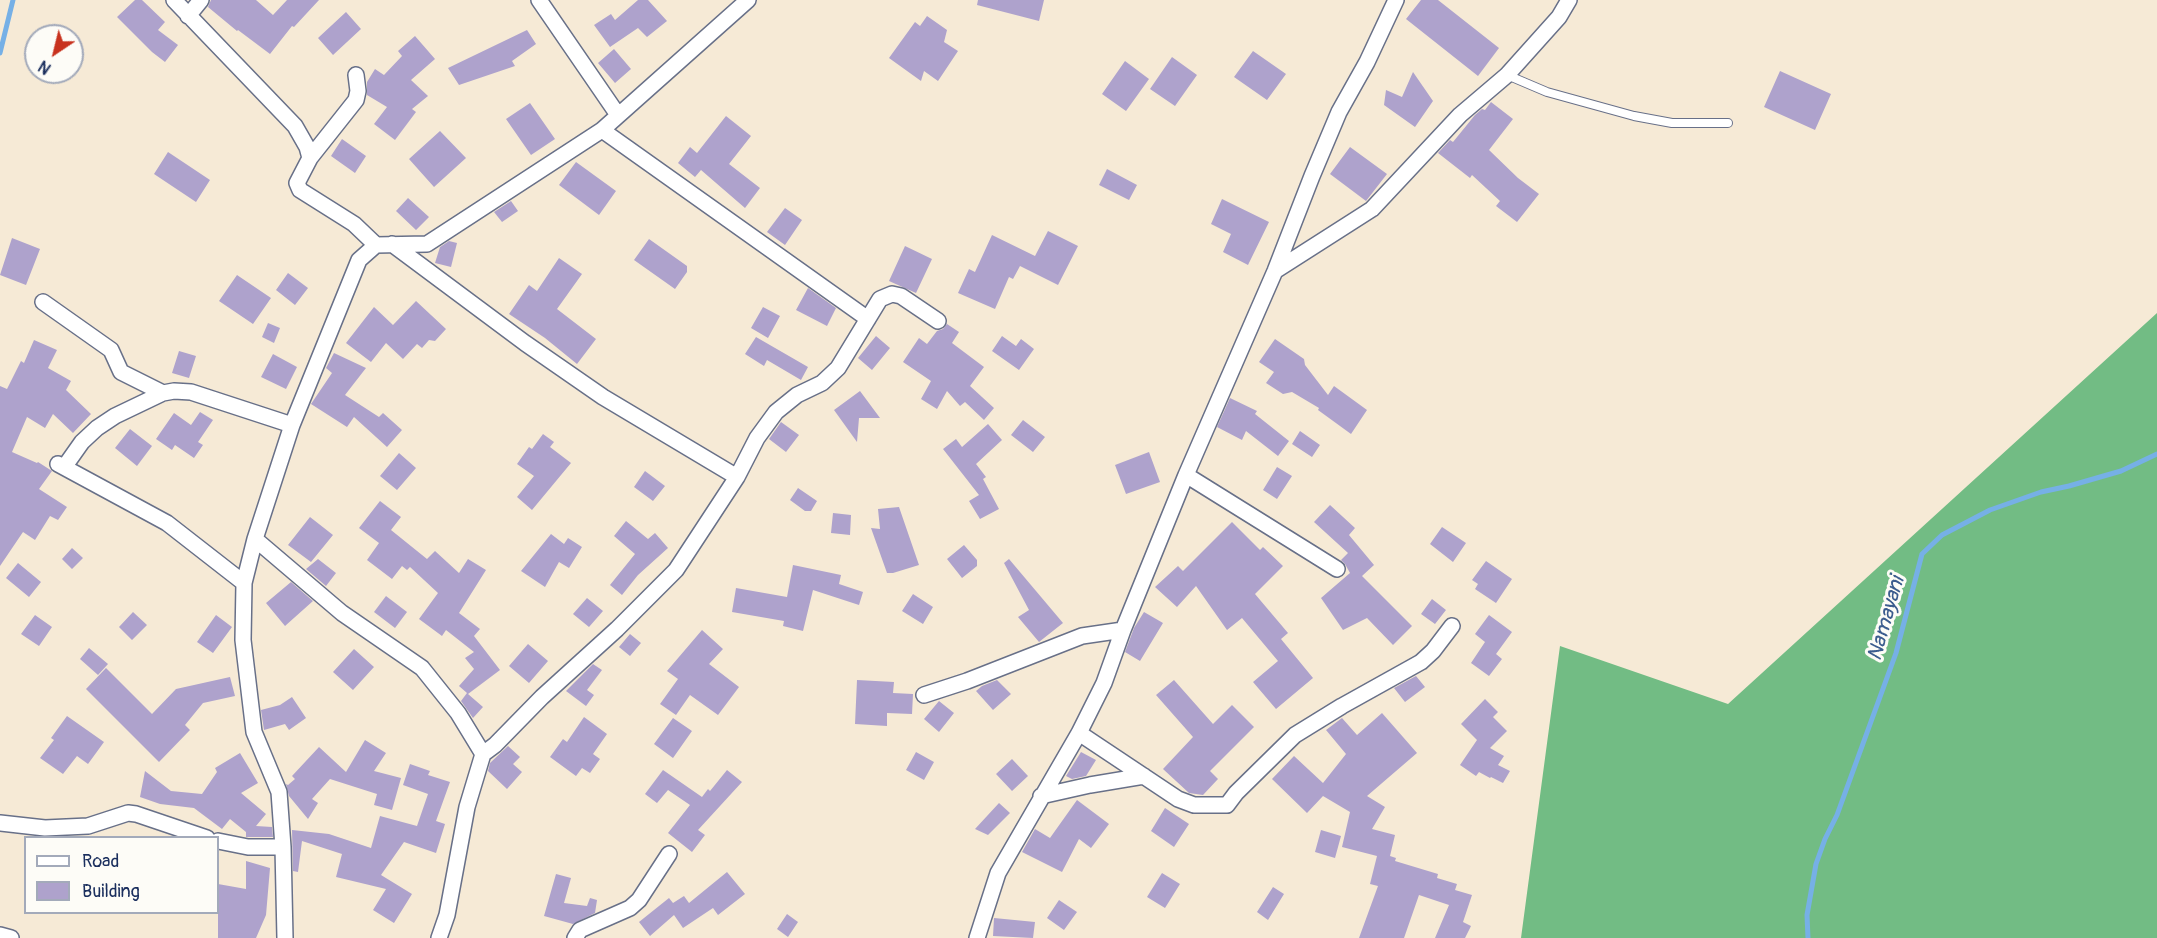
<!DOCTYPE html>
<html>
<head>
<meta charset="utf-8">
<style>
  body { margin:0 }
  #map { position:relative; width:2157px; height:938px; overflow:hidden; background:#f6ead6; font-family:Pangolin,sans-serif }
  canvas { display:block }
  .legend { position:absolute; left:24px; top:836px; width:195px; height:78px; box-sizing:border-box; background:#fdfcf7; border:2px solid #a3aaba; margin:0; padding:8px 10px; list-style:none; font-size:18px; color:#1b2f5e }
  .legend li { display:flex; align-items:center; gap:12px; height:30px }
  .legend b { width:30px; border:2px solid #a3aaba }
  .north { position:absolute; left:24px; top:24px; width:60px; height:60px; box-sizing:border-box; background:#fdfcf7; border:2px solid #a3aaba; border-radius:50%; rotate:215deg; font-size:16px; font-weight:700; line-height:24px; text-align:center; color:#1b2f5e }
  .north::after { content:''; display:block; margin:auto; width:21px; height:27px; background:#c8321e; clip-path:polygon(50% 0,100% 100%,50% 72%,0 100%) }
</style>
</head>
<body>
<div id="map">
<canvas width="2157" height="938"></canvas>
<ul class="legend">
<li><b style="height:8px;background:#fff"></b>Road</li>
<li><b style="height:16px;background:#aea2cc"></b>Building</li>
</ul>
<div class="north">N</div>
</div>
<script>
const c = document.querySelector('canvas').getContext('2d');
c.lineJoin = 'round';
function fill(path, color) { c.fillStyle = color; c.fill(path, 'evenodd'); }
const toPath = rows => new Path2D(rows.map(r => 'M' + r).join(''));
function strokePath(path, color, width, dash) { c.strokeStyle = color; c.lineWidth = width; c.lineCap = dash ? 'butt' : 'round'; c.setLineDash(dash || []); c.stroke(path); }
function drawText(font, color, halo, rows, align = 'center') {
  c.font = font + ' Pangolin,sans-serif'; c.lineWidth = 6; c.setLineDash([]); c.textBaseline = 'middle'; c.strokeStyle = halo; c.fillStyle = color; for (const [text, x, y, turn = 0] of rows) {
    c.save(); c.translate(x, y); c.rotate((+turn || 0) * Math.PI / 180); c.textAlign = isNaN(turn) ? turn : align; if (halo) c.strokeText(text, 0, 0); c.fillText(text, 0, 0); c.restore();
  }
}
const forest = toPath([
  [2157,313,2157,938,1521,938,1560,646,1728,704]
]);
const stream = toPath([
  [0,53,13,0],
  [1808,938,1807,915,1816,864,1825,839,1837,815,1896,653,1922,554,1942,535,1990,510,2041,492,2069,486,2121,471,2157,454]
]);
const building = toPath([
  [135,0,142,0,165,22,158,30,178,45,165,62,152,52,117,17],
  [211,0,256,0,273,15,287,0,319,0,294,27,292,26,270,54,238,30,237,31,208,7],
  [638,0,648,0,667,21,647,37,638,28,610,47,594,25,611,14,615,20],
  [978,0,1044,0,1039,21,977,5],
  [1421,0,1438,0,1499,48,1478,76,1406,19],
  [346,12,361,29,333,55,318,38],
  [927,16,947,30,944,42,958,51,938,81,924,71,921,81,889,58,915,22,920,26],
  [527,30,536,44,512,61,515,66,459,85,448,68],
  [415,36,435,59,411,80,428,96,412,109,416,112,395,140,374,124,387,107,367,95,367,82,375,69,384,75,402,56,398,51],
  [614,49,631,69,615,83,598,63],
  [1253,51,1286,74,1267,100,1234,77],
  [1172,57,1197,75,1175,106,1150,89],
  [1125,61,1149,79,1126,111,1102,94],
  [1780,71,1831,94,1815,130,1764,107],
  [1413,72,1433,101,1415,127,1384,105,1386,90,1402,97],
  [1491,102,1513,119,1489,150,1518,178,1539,194,1517,222,1496,206,1500,201,1472,175,1470,178,1438,153,1450,140,1453,142,1475,115,1482,109,1485,110],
  [530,103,555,139,531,155,506,119],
  [726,116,751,136,729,164,760,188,745,208,701,170,695,177,678,163,690,147,697,153],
  [440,131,466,158,434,187,409,159],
  [342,139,366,156,355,173,331,156],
  [1350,147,1387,174,1366,201,1330,174],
  [168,152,210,180,196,202,154,174],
  [576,162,616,191,599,215,559,185],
  [1107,169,1137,185,1129,200,1099,185],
  [408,198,429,217,416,230,396,211],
  [1222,199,1269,222,1248,265,1223,252,1231,234,1211,224],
  [511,201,518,211,502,222,494,212],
  [785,208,802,220,785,245,767,232],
  [1048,231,1078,246,1058,285,1020,266,1013,279,1009,277,995,309,958,293,969,269,975,272,992,235,1035,256],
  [12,238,40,249,26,285,0,275],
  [649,239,687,266,687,272,675,289,634,260],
  [449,241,457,243,451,267,435,263,440,247],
  [905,246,932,259,916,293,889,281],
  [559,258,582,274,557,309,596,339,577,364,545,338,509,314,529,285,537,291],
  [288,273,308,288,295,305,276,290],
  [237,275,271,298,253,324,219,301],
  [808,288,836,308,827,326,796,310],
  [416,301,446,329,435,341,429,340,422,348,417,344,403,359,386,343,371,362,346,343,374,307,393,325],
  [763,307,780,316,768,338,751,328],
  [268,323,280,328,274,343,262,337],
  [947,324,959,332,952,343,984,367,970,386,994,408,984,420,965,402,960,406,947,391,937,409,921,399,931,381,903,362,919,338,927,344,937,331,943,329],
  [876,336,890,348,872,370,858,358],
  [1002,336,1016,346,1021,339,1034,349,1019,370,992,351],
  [756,337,808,367,801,380,767,360,764,366,745,354],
  [1275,339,1304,359,1305,365,1328,395,1334,386,1367,410,1351,434,1318,410,1319,408,1292,392,1283,394,1266,383,1274,372,1259,362],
  [34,340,57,350,48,368,71,381,66,390,91,414,73,433,53,414,45,428,27,417,12,452,37,463,38,462,52,471,39,489,67,507,58,520,50,516,35,540,23,532,0,566,0,386,7,389,21,361,24,363],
  [179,351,196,356,189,378,172,373],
  [334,353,366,368,345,395,379,417,383,413,402,430,387,447,354,417,347,427,311,404,332,373,326,368],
  [273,354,297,367,286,389,261,377],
  [860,391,880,418,859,418,857,442,834,410],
  [1230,398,1257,411,1255,414,1289,441,1278,456,1246,431,1242,440,1217,427],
  [200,412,213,420,198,442,203,445,194,458,175,445,172,450,156,439,174,413,191,425],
  [1023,420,1045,437,1033,452,1011,435],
  [781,422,799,435,786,452,769,439],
  [988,424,1002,440,976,464,986,477,983,479,999,509,980,519,969,501,979,495,943,449,956,439,962,447],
  [130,429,152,446,137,466,115,448],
  [1300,431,1320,445,1312,457,1292,444],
  [543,434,554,442,550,447,571,463,532,510,517,497,534,476,517,464,529,447,532,449],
  [1149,452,1160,482,1126,494,1115,465],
  [399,453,416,468,397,490,380,476],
  [1277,467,1292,476,1277,499,1263,490],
  [645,471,665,486,653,501,634,487],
  [798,488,817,501,811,511,805,511,790,500],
  [380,501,401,517,391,530,427,559,435,551,459,573,468,559,486,570,459,613,480,629,474,636,500,670,468,694,483,707,473,718,461,701,467,693,459,686,474,669,465,658,474,652,446,630,442,636,419,619,438,593,410,567,407,570,402,566,392,579,367,560,379,543,359,528],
  [1330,505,1355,528,1349,535,1374,565,1362,576,1412,626,1393,645,1367,618,1343,630,1321,598,1350,573,1345,564,1341,560,1348,553,1314,522],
  [899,507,919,565,893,573,887,573,871,528,880,529,878,509],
  [833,513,851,515,850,535,831,533],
  [310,517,333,535,311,562,288,545],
  [626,521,648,539,655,533,668,548,638,575,622,595,610,585,635,554,614,536],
  [1232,522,1260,550,1263,547,1283,566,1255,594,1288,633,1281,639,1313,678,1276,709,1253,682,1278,661,1242,618,1227,630,1196,586,1177,607,1155,587,1178,566,1183,571],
  [1442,527,1466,543,1453,562,1430,544],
  [551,534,564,544,568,538,582,547,569,568,559,562,545,587,521,571],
  [964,545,977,560,977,566,962,578,947,559],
  [72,548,83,558,72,569,62,559],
  [318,559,336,573,326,586,306,569],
  [1009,559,1063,623,1039,642,1018,617,1029,610,1004,563],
  [1486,561,1512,579,1496,603,1475,589,1478,584,1472,580],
  [18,563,41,582,29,597,6,578],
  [793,565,841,575,839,584,863,592,859,605,813,590,803,631,783,626,784,621,732,612,736,588,787,597],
  [291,582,313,601,285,626,266,603],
  [913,594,933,607,923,624,902,611],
  [386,596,407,612,395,628,374,612],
  [587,598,603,611,589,627,573,614],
  [1432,599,1446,610,1435,624,1421,614],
  [133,612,147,625,132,640,119,627],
  [1144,612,1163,623,1140,661,1125,652,1134,628],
  [35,615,52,627,39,646,21,634],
  [216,615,232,627,213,653,197,642],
  [1489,615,1512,632,1496,654,1502,659,1489,676,1471,663,1485,642,1475,634],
  [702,630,723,649,709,664,739,687,718,715,690,695,676,715,660,704,678,679,667,671],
  [630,634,641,643,630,656,619,647],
  [528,644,548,661,529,683,509,666],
  [89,648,108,664,98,675,80,659],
  [354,649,374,667,353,690,333,672],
  [593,664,602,670,587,690,594,695,586,706,566,691],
  [106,668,152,714,176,689,230,677,235,696,203,703,185,725,190,730,159,762,86,689],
  [1416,676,1425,687,1405,702,1394,688],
  [857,680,894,682,893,693,913,694,912,714,887,713,887,726,855,724],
  [997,680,1011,694,993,710,976,691,982,686],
  [1174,680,1213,724,1232,705,1254,727,1210,771,1218,779,1203,795,1189,793,1163,769,1193,737,1156,695],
  [292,697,306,718,289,730,285,724,264,730,261,710,280,705],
  [1485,699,1498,712,1493,717,1507,731,1490,748,1504,756,1498,765,1510,771,1503,783,1491,777,1490,778,1479,772,1476,776,1460,765,1477,740,1461,724],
  [939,701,954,713,939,732,924,719],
  [1382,713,1417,753,1367,796,1385,807,1372,829,1395,835,1390,856,1396,858,1395,861,1438,874,1437,878,1457,884,1455,890,1472,895,1463,922,1471,926,1465,938,1435,938,1449,905,1419,895,1404,938,1359,938,1378,886,1370,884,1377,856,1342,847,1350,812,1323,796,1307,813,1272,779,1294,756,1323,783,1346,754,1326,730,1342,718,1357,735],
  [67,716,104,742,88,764,77,756,63,774,40,758,54,740,51,738],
  [584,717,607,734,593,754,600,759,590,773,582,768,576,776,550,757,563,739,567,742],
  [673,718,692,731,673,758,654,744],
  [365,740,386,753,374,771,401,778,392,810,374,805,377,794,330,779,312,799,318,803,308,819,289,796,286,784,288,785,295,779,292,776,319,747,346,772],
  [508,746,520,757,513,764,522,772,507,789,488,771,490,763],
  [916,752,934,762,924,780,906,770],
  [1081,752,1096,760,1086,776,1072,779,1066,776],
  [240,753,258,783,241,793,266,814,256,826,272,827,273,837,246,837,246,832,230,819,222,829,194,808,160,804,140,797,145,771,171,791,202,794,217,772,215,768],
  [1012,759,1028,776,1012,791,996,774],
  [410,764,430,771,428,775,450,782,436,821,445,824,436,853,404,842,381,875,412,894,394,923,373,910,386,889,336,877,342,854,302,841,298,872,293,871,292,830,329,834,371,848,380,816,417,826,428,794,403,785],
  [663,770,702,797,708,789,710,791,727,770,742,782,698,830,705,835,692,852,668,833,690,805,668,790,657,803,645,794],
  [1077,800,1109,824,1091,848,1079,839,1062,872,1022,852,1035,829,1050,838],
  [999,803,1010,813,988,835,975,829],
  [1165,808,1189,824,1174,847,1151,831],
  [1321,830,1341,836,1335,858,1315,852],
  [246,861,270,868,266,915,256,938,218,938,218,884,246,889],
  [727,872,745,894,718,915,713,908,683,928,674,915,650,936,639,922,669,898,673,903,684,896,689,903],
  [1162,873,1180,884,1165,908,1147,897],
  [556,874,571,878,564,903,587,906,590,898,597,900,595,913,573,924,544,916],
  [1273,887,1284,894,1268,920,1257,912],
  [1059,900,1077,912,1064,930,1047,918],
  [787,914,798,922,788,937,777,929],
  [994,918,1035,922,1033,938,993,936]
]);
const service = toPath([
  [1507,75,1547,92,1634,116,1672,123,1728,123]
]);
const minor = toPath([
  [174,0,295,126,307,147,310,158,297,183,300,190,354,224,376,245],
  [539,0,618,115],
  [188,16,201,0],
  [602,130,868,319],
  [310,158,356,100,358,91,356,75],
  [392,244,525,343,603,397,737,477],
  [1275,271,1372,209,1460,115,1507,75,1559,17,1569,0],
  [43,302,111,350,121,372,163,393],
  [58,464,167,523,244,583],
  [65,466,82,442,97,428,115,416,163,393,174,391,191,392,292,425],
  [1186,475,1337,569],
  [255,539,342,613,422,668,458,713,483,754,467,807,447,915,439,938],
  [924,695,967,681,1082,636,1123,630],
  [1079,733,1178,799,1194,805,1227,805,1236,793,1295,735,1342,706,1421,662,1433,651,1452,626],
  [483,754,495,745,542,697,617,629,676,570,737,477,757,438,776,412,797,395,822,383,838,368,880,299,892,294,901,296,938,321],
  [1041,796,1090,785,1144,776],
  [0,823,45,828,88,826,128,813,136,814,207,838],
  [218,841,248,847,283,847],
  [0,935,11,938],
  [285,938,283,847,279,792,254,732,243,640,244,583,255,539,292,425,359,260,376,245,427,244,602,130,748,0],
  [575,938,580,930,630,908,639,900,669,854],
  [977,938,998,873,1079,733,1104,683,1123,630,1186,475,1275,271,1312,176,1339,112,1367,62,1396,0]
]);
const waterNames = [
  ["Namayani",1887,619,-74]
];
fill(forest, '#72bc84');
strokePath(stream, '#76b0e6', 5);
fill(building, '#aea2cc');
strokePath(service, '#687088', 10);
strokePath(minor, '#687088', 18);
strokePath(service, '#fff', 8);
strokePath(minor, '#fff', 15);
drawText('italic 21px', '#3b5c8e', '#fdfcf7', waterNames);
</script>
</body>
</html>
